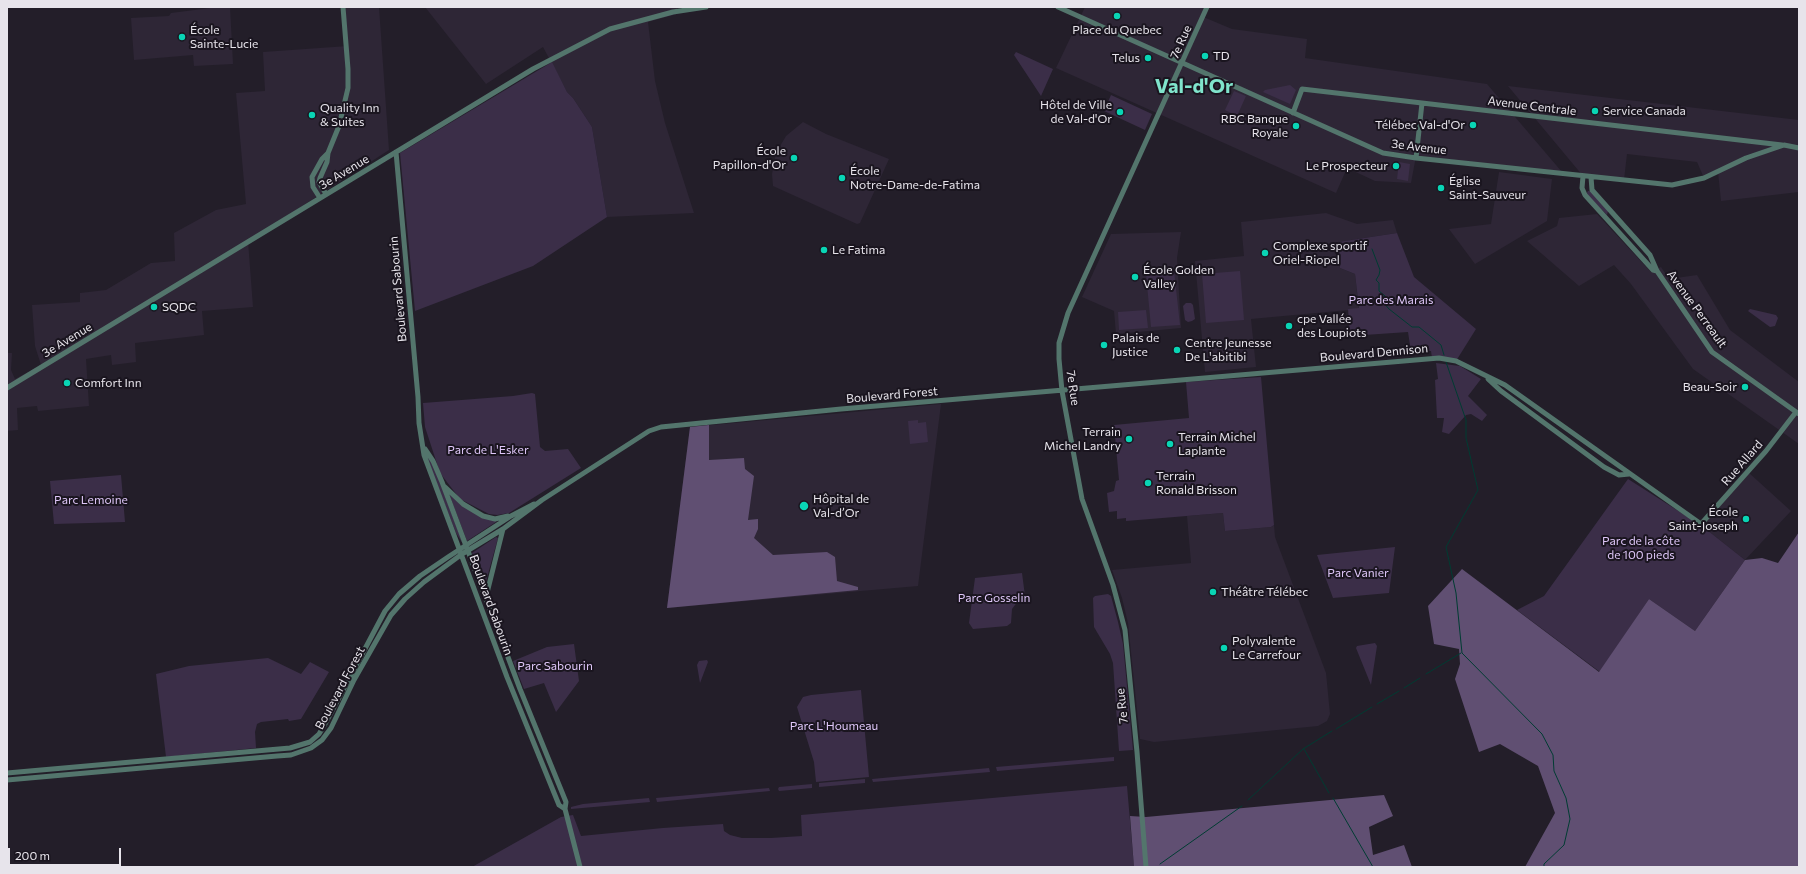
<!DOCTYPE html>
<html>
<head>
<meta charset="utf-8">
<style>
  body { margin:0 }
  #map { position:relative; width:1806px; height:874px; overflow:hidden; background:#231e29; font-family:Commissioner,sans-serif }
  canvas { display:block }
  .frame { position:absolute; inset:0; border:8px solid #e7e4eb; pointer-events:none }
  .scale { position:absolute; left:8px; top:848px; width:113px; height:18px; box-sizing:border-box; border:2px solid #e7e4eb; border-top:0; padding-left:5px; font-size:12px; line-height:14px; white-space:nowrap; color:#e7e4eb; -webkit-text-stroke:3px #1a151f; paint-order:stroke }
</style>
</head>
<body>
<div id="map">
<canvas width="1806" height="874"></canvas>
<div class="frame"></div>
<div class="scale">200 m</div>
</div>
<script>
const c = document.querySelector('canvas').getContext('2d');
c.lineJoin = 'round';
function fill(path, color) { c.fillStyle = color; c.fill(path, 'evenodd'); }
const toPath = rows => new Path2D(rows.map(r => 'M' + r).join(''));
function strokePath(path, color, width, dash) { c.strokeStyle = color; c.lineWidth = width; c.lineCap = dash ? 'butt' : 'round'; c.setLineDash(dash || []); c.stroke(path); }
function drawText(font, color, halo, rows, align = 'center') {
  c.font = font + ' Commissioner,sans-serif'; c.lineWidth = 4; c.setLineDash([]); c.textBaseline = 'middle'; c.strokeStyle = halo; c.fillStyle = color; for (const [text, x, y, turn = 0] of rows) {
    c.save(); c.translate(x, y); c.rotate((+turn || 0) * Math.PI / 180); c.textAlign = isNaN(turn) ? turn : align; if (halo) c.strokeText(text, 0, 0); c.fillText(text, 0, 0); c.restore();
  }
}
const built = toPath([
  [218,7,230,7,233,64,194,66,193,55,134,60,131,18,169,16,171,13],
  [345,7,379,7,389,150,248,241,253,307,202,311,204,335,135,343,136,362,112,365,111,355,86,359,89,406,38,411,37,406,17,408,18,430,7,431,7,353,12,353,11,370,15,379,41,365,35,346,32,305,80,302,80,293,106,290,151,263,175,261,174,233,216,210,246,204,236,93,265,91,263,52,348,46],
  [425,7,677,7,677,14,648,22,655,81,665,123,694,213,607,217,592,127,573,98,567,92,543,47,486,84],
  [1085,7,1205,7,1201,16,1232,29,1307,39,1305,58,1487,84,1562,172,1416,156,1411,183,1375,181,1347,168,1336,193,1056,68],
  [1508,86,1799,120,1799,192,1721,201,1718,172,1704,178,1697,162,1627,154,1624,180,1583,176],
  [803,122,826,134,889,159,860,223,857,224,773,186,772,174,776,153,786,136],
  [1499,172,1552,179,1547,221,1475,264,1449,229,1491,224],
  [1326,213,1357,224,1393,220,1397,233,1338,242,1340,268,1355,274,1359,309,1251,319,1256,367,1205,372,1195,261,1244,256,1241,222],
  [1597,214,1651,272,1661,267,1669,279,1697,275,1730,330,1799,382,1799,444,1693,369,1631,284,1614,265,1579,286,1527,241,1557,226,1559,218],
  [1181,232,1177,258,1181,328,1116,334,1114,311,1082,297,1111,234],
  [941,404,918,586,667,608,690,427],
  [1748,472,1791,511,1745,560,1702,526],
  [1223,513,1225,531,1271,527,1274,525,1275,537,1326,673,1330,714,1327,721,1318,726,1154,742,1140,739,1128,623,1122,598,1112,570,1191,563,1187,516]
]);
const green = toPath([
  [1016,52,1053,69,1041,96,1014,55],
  [552,62,567,92,573,98,592,127,607,217,533,266,415,311,400,153],
  [1290,85,1296,90,1290,104,1263,92,1265,90],
  [1234,91,1246,96,1237,116,1225,110],
  [1111,95,1152,114,1145,130,1104,111],
  [1399,162,1410,164,1408,181,1397,179],
  [1588,191,1591,191,1608,211,1607,215,1586,194],
  [1397,233,1414,277,1476,329,1456,361,1432,358,1431,351,1411,352,1408,332,1350,336,1348,309,1359,308,1355,274,1340,268,1338,242],
  [1174,271,1180,325,1151,327,1146,274],
  [1240,271,1244,320,1206,323,1202,274],
  [1186,303,1191,303,1193,305,1195,319,1192,321,1188,322,1185,320,1183,306],
  [1750,309,1776,315,1778,318,1775,326,1770,327,1748,311],
  [1146,310,1148,328,1119,330,1118,312],
  [1436,363,1460,366,1481,379,1468,396,1487,415,1482,421,1471,414,1466,415,1449,434,1442,432,1444,418,1437,418,1435,380,1438,379],
  [1261,377,1274,525,1271,527,1225,531,1223,513,1126,521,1126,518,1117,519,1117,511,1109,512,1107,493,1114,491,1116,481,1119,480,1114,425,1189,418,1186,382],
  [532,393,535,394,540,447,545,451,568,449,581,468,509,513,497,515,489,514,460,499,440,473,425,427,423,403,513,396],
  [918,420,918,423,926,422,928,442,910,444,908,421],
  [425,454,433,464,463,544,456,533],
  [121,475,125,522,54,524,50,481],
  [1628,479,1702,526,1745,560,1695,631,1649,599,1600,672,1517,610,1544,596],
  [449,494,496,521,496,522,467,541],
  [496,537,498,538,485,585,472,553],
  [1395,547,1389,593,1333,598,1317,555],
  [1022,573,1025,596,1018,601,1012,609,1011,623,1007,626,973,629,969,623,975,578],
  [1108,594,1111,596,1118,622,1123,644,1133,750,1119,751,1113,663,1110,654,1094,627,1093,598,1095,596],
  [1375,643,1377,646,1371,685,1356,648,1357,646],
  [574,644,579,681,556,712,544,683,524,689,513,661,547,647],
  [268,658,301,674,310,662,329,672,301,719,289,721,288,719,261,722,257,724,255,732,256,748,166,757,156,674,189,666],
  [699,661,707,660,708,662,700,683,697,665],
  [861,690,869,777,816,782,814,762,797,707,803,697,811,695],
  [1114,757,1114,761,997,771,996,767],
  [989,768,990,772,873,782,872,779],
  [865,779,865,783,819,787,819,783],
  [812,784,812,788,779,791,778,789,779,787],
  [1127,786,1134,867,472,867,561,817,573,815,581,836,663,828,723,824,724,831,730,835,742,838,771,838,802,836,801,815],
  [769,788,770,791,657,802,656,798],
  [649,798,650,802,571,809,571,807,583,804]
]);
const forest = toPath([
  [709,425,709,460,744,458,745,469,754,476,748,520,758,519,758,529,754,538,773,555,827,552,835,557,837,581,858,587,858,590,667,608,690,427],
  [1799,532,1799,867,1525,867,1555,813,1538,766,1500,744,1479,752,1455,679,1460,664,1459,649,1434,644,1428,606,1462,569,1599,672,1649,599,1695,631,1745,560,1762,558,1778,563],
  [1384,795,1393,816,1369,827,1373,855,1404,845,1412,867,1134,867,1130,816,1146,817]
]);
const stream = toPath([
  [1372,249,1380,270,1379,275,1376,280,1379,283,1379,291,1385,296,1382,301,1389,309,1412,327,1419,327,1441,345,1444,355],
  [1446,362,1466,420,1466,438,1478,490,1446,547,1456,593,1462,653,1542,734,1553,755,1554,771,1566,798,1570,819,1564,845,1544,864,1544,867],
  [1426,674,1461,653],
  [1404,688,1420,678],
  [1377,704,1399,691],
  [1336,729,1372,707],
  [1304,749,1329,793],
  [1333,798,1373,867],
  [1248,800,1303,749,1332,731],
  [1160,864,1242,806]
]);
const secondary = toPath([
  [1058,7,1383,153,1416,158,1672,185,1704,178,1746,158,1784,145,1799,148],
  [1293,113,1302,89,1782,145],
  [396,152,418,397,419,423,424,455,507,677,559,805,565,809],
  [1416,158,1422,103],
  [1583,176,1582,188,1585,195,1653,270,1657,271],
  [1591,177,1592,190,1650,255,1657,271,1712,352,1799,414],
  [326,194,319,182,320,178,327,162,328,153,339,126,348,88,348,69,343,7],
  [320,198,313,187,312,177,322,159,328,153],
  [1488,379,1501,391,1604,467,1619,475,1629,474],
  [7,388,533,69,610,29,673,12,706,7],
  [425,449,433,461,442,482,520,689,566,802,565,809,580,867],
  [445,487,463,504,483,516,495,519,508,516],
  [486,597,503,529],
  [7,773,290,748,310,742,319,734,325,724,385,611,399,594,420,576,448,557,511,516,534,504],
  [7,780,277,756,291,755,311,748,322,740,331,728,354,680,391,615,405,599,424,582,462,554,503,529,542,500,649,431,661,427,841,409,1439,358,1456,361,1505,385,1701,524,1766,451,1796,412],
  [1146,867,1137,752,1125,630,1113,585,1082,499,1062,391,1059,359,1059,343,1068,313,1207,7]
]);
const markers = [
  [1117,16,4,"#09d5b5"],
  [182,37,4,"#09d5b5"],
  [1205,56,4,"#09d5b5"],
  [1148,58,4,"#09d5b5"],
  [1595,111,4,"#09d5b5"],
  [1120,112,4,"#09d5b5"],
  [312,115,4,"#09d5b5"],
  [1473,125,4,"#09d5b5"],
  [1296,126,4,"#09d5b5"],
  [794,158,4,"#09d5b5"],
  [1396,166,4,"#09d5b5"],
  [842,178,4,"#09d5b5"],
  [1441,188,4,"#09d5b5"],
  [824,250,4,"#09d5b5"],
  [1265,253,4,"#09d5b5"],
  [1135,277,4,"#09d5b5"],
  [154,307,4,"#09d5b5"],
  [1289,326,4,"#09d5b5"],
  [1104,345,4,"#09d5b5"],
  [1177,350,4,"#09d5b5"],
  [67,383,4,"#09d5b5"],
  [1745,387,4,"#09d5b5"],
  [1129,439,4,"#09d5b5"],
  [1170,444,4,"#09d5b5"],
  [1148,483,4,"#09d5b5"],
  [804,506,5,"#09d5b5"],
  [1746,519,4,"#09d5b5"],
  [1213,592,4,"#09d5b5"],
  [1224,648,4,"#09d5b5"]
];
const poiNames = [
  ["École",190,30],
  ["Sainte-Lucie",190,44],
  ["Place du Quebec",1117,30,"center"],
  ["TD",1213,56],
  ["Telus",1140,58,"right"],
  ["Hôtel de Ville",1112,105,"right"],
  ["de Val-d'Or",1112,119,"right"],
  ["Quality Inn",320,108],
  ["& Suites",320,122],
  ["Service Canada",1603,111],
  ["RBC Banque",1288,119,"right"],
  ["Royale",1288,133,"right"],
  ["Télébec Val-d'Or",1465,125,"right"],
  ["École",786,151,"right"],
  ["Papillon-d'Or",786,165,"right"],
  ["Le Prospecteur",1388,166,"right"],
  ["École",850,171],
  ["Notre-Dame-de-Fatima",850,185],
  ["Église",1449,181],
  ["Saint-Sauveur",1449,195],
  ["Complexe sportif",1273,246],
  ["Oriel-Riopel",1273,260],
  ["Le Fatima",832,250],
  ["École Golden",1143,270],
  ["Valley",1143,284],
  ["SQDC",162,307],
  ["cpe Vallée",1297,319],
  ["des Loupiots",1297,333],
  ["Palais de",1112,338],
  ["Justice",1112,352],
  ["Centre Jeunesse",1185,343],
  ["De L'abitibi",1185,357],
  ["Comfort Inn",75,383],
  ["Beau-Soir",1737,387,"right"],
  ["Terrain",1121,432,"right"],
  ["Michel Landry",1121,446,"right"],
  ["Terrain Michel",1178,437],
  ["Laplante",1178,451],
  ["Terrain",1156,476],
  ["Ronald Brisson",1156,490],
  ["Hôpital de",813,499],
  ["Val-d’Or",813,513],
  ["École",1738,512,"right"],
  ["Saint-Joseph",1738,526,"right"],
  ["Théâtre Télébec",1221,592],
  ["Polyvalente",1232,641],
  ["Le Carrefour",1232,655]
];
const streetNames = [
  ["7e Rue",1181,42,-66],
  ["Avenue Centrale",1532,106,7],
  ["3e Avenue",1419,147,7],
  ["3e Avenue",344,172,-31],
  ["Boulevard Sabourin",398,289,-95],
  ["Avenue Perreault",1697,309,54],
  ["3e Avenue",67,340,-31],
  ["Boulevard Dennison",1374,353,-5],
  ["7e Rue",1073,388,82],
  ["Boulevard Forest",892,395,-5],
  ["Rue Allard",1742,463,-49],
  ["Boulevard Sabourin",491,605,70],
  ["Boulevard Forest",340,688,-62],
  ["7e Rue",1122,706,-96]
];
const parkNames = [
  ["Parc des Marais",1391,300],
  ["Parc de L'Esker",488,450],
  ["Parc Lemoine",91,500],
  ["Parc de la côte",1641,541],
  ["de 100 pieds",1641,555],
  ["Parc Vanier",1358,573],
  ["Parc Gosselin",994,598],
  ["Parc Sabourin",555,666],
  ["Parc L'Houmeau",834,726]
];
const townNames = [
  ["Val-d'Or",1194,86]
];
fill(built, '#2e2636');
fill(green, '#3b2e48');
fill(forest, '#604f72');
strokePath(stream, '#003c32', 1);
strokePath(secondary, '#53756c', 5);
for (const [x, y, r, color] of markers) { const dot = new Path2D(); dot.arc(x, y, r, 0, 2 * Math.PI); c.fillStyle = color; c.fill(dot); strokePath(dot, '#1a151f', 1.5); }
drawText('12px', '#e7e4eb', '#1a151f', poiNames, 'left');
drawText('12px', '#e7e4eb', '#1a151f', streetNames);
drawText('12px', '#dfc7f9', '#1a151f', parkNames);
drawText('bold 20px', '#80e4cc', '#1a151f', townNames);
</script>
</body>
</html>
